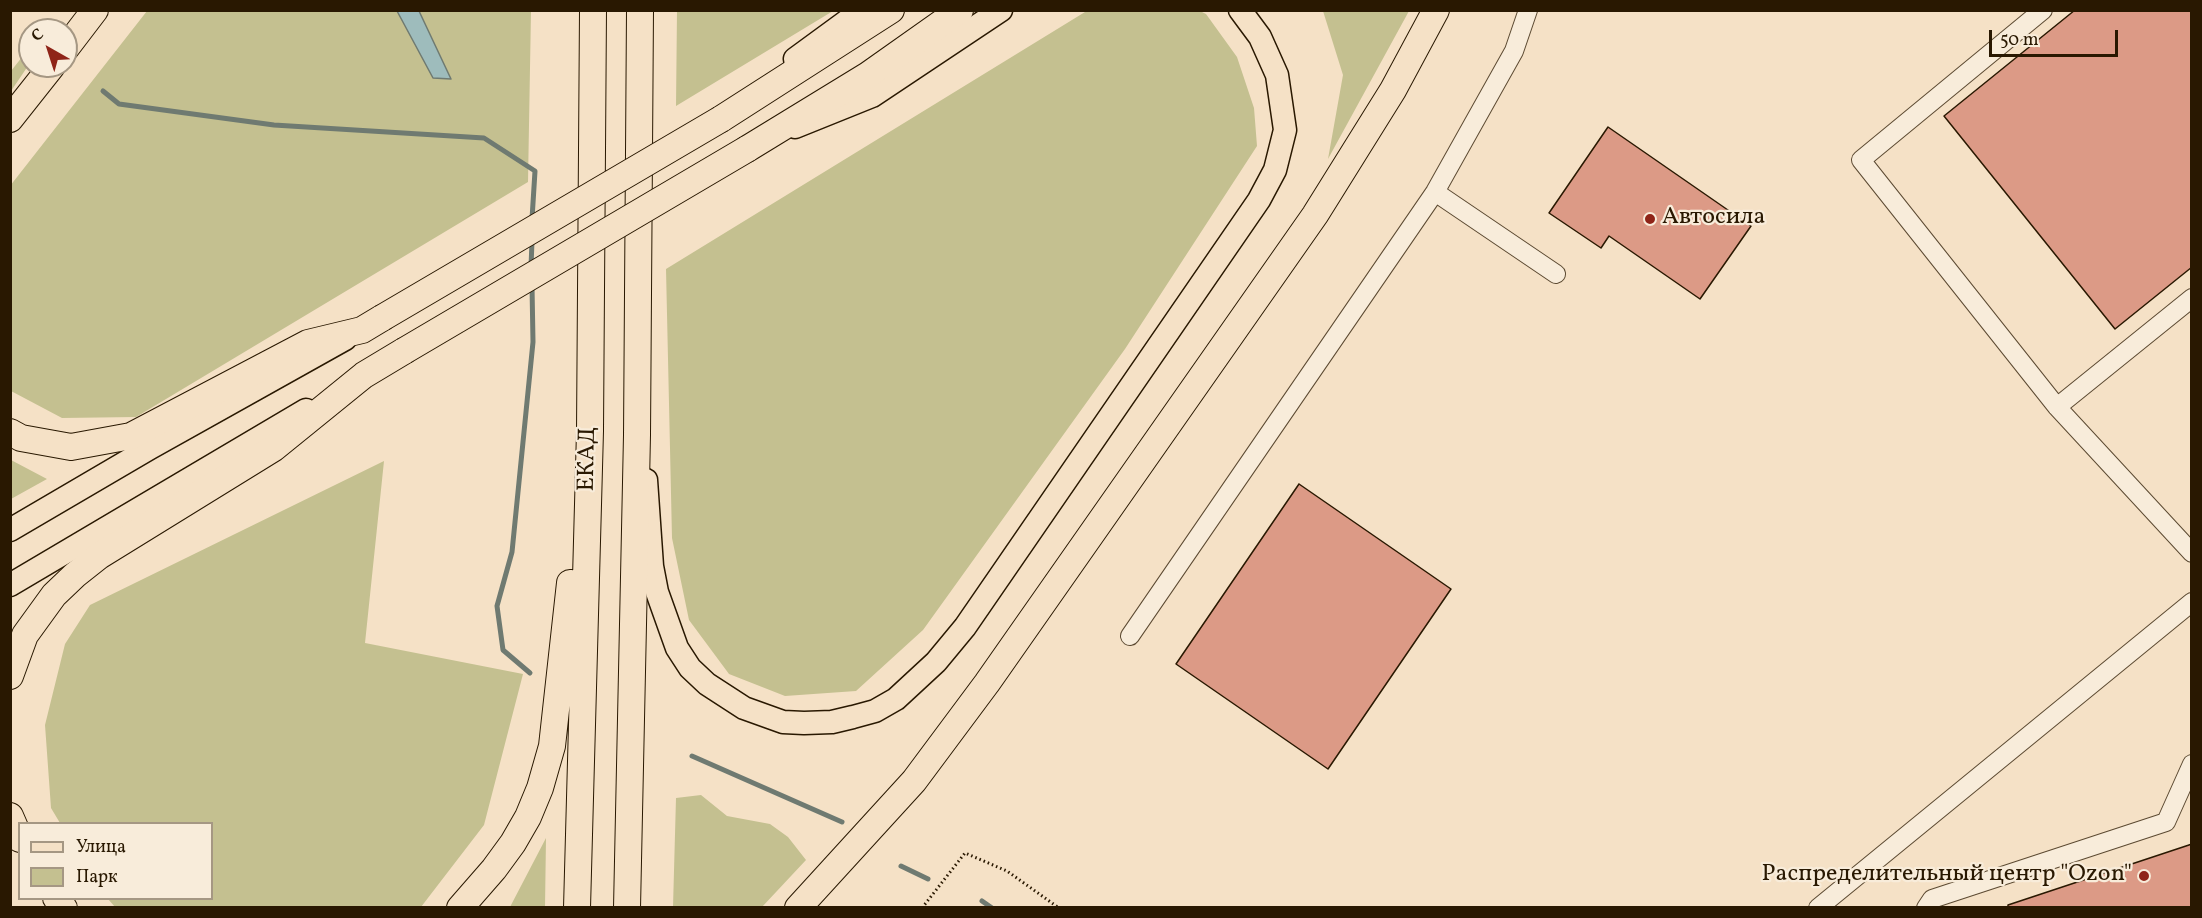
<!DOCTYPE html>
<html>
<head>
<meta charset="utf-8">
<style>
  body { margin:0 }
  #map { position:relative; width:2202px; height:918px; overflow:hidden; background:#f5e1c6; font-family:Vollkorn,serif }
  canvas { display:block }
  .frame { position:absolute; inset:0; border:12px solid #291801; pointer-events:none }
  .legend { position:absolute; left:18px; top:822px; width:195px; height:78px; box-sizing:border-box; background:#f8ecda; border:2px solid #a59783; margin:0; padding:8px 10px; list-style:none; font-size:18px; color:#291801 }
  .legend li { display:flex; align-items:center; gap:12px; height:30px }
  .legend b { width:30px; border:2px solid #a59783 }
  .north { position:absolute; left:18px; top:18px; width:60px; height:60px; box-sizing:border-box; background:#f8ecda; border:2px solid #a59783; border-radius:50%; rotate:321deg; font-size:16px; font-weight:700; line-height:24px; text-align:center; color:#291801 }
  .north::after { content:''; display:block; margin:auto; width:21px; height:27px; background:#8f2418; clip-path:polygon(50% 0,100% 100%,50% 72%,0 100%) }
  .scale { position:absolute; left:1989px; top:30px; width:129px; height:27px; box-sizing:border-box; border:3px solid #291801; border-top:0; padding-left:8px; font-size:18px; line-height:21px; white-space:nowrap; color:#291801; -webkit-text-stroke:4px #f8ecda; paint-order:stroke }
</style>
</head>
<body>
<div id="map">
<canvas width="2202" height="918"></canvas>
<div class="frame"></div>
<ul class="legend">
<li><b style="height:8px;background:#f5e1c6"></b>Улица</li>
<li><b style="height:16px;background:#c4c090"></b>Парк</li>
</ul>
<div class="north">С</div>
<div class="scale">50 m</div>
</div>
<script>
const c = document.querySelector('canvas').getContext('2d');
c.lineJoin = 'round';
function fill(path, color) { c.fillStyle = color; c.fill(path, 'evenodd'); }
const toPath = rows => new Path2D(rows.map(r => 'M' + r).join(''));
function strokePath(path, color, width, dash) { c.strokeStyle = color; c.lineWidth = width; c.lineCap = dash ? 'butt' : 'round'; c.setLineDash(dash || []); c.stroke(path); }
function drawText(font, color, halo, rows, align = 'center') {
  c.font = font + ' Vollkorn,serif'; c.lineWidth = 4.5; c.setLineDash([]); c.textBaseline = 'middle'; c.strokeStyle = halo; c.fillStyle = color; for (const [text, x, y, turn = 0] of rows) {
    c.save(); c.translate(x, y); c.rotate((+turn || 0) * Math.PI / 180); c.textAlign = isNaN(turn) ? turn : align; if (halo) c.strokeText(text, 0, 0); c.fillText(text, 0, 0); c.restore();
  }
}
const green = toPath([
  [147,11,531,11,528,182,136,417,62,418,11,391,10,186],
  [677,11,677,10,833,11,676,106],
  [1200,11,1206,14,1237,57,1254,108,1257,146,1125,349,923,630,856,691,785,696,729,674,689,620,672,538,666,269,1085,12],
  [1323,11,1409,11,1328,159,1343,75],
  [30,47,30,63,11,91,11,71],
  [11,460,47,479,11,499],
  [384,461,365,643,523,674,484,825,421,907,115,907,108,899,212,898,212,824,60,823,51,808,45,725,65,644,90,605],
  [701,795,727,816,770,824,788,837,806,860,762,907,673,907,676,798],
  [546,838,545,907,510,907]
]);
const water = toPath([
  [397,11,419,11,451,79,433,78,397,11]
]);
const stream = toPath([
  [103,91,119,104,274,125,484,138,535,171,532,219],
  [531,267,532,241],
  [530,673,503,650,497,606,512,552,533,342,532,286],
  [692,756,842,822],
  [901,866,928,879],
  [982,901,992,908]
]);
const building = toPath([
  [2075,10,2192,10,2192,267,2115,329,1944,116,2075,10],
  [1608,127,1751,226,1700,299,1609,236,1601,248,1549,213,1608,127],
  [1299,484,1451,589,1328,769,1176,664,1299,484],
  [2192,844,2192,908,2008,908,2008,905,2192,844]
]);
const path = toPath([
  [922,908,965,853,1007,871,1059,908]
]);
const minor = toPath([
  [2043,10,1861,160,2057,407,2192,553],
  [1435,192,1556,274],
  [2057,407,2192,298],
  [1130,636,1435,192,1514,51,1528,10],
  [1818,908,2192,602],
  [1926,908,1932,899,2166,822,2192,764]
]);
const major = toPath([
  [795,59,862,10],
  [795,127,872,96,1001,10],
  [646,480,652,566,657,592,677,648,690,668,707,684,744,708,783,722,804,723,832,722,853,717,875,711,896,699,936,662,965,627,1259,200,1275,170,1285,130,1277,75,1260,37,1240,10],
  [10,530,150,448,345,339],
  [10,585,306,410]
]);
const highway = toPath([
  [66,48,95,10],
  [10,119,52,66],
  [721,119,891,10],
  [747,149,868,75,960,10],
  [10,432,21,438,71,447,131,436,308,343,362,330,382,318],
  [10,676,25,635,54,595,75,575,99,556,274,448,364,375,404,351],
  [10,816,20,839],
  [56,898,64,908],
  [460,908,494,869,513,843,528,817,540,788,552,746,570,583],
  [577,908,590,431,593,10],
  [627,908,637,435,640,10],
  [798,908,914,781,987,683,1315,215,1393,90,1436,10]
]);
const highwayBridge = toPath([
  [382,318,721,119],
  [404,351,747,149]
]);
const markers = [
  [1650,219,6,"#8f2418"],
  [2144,876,6,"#8f2418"]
];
const poiNames = [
  ["Автосила",1662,219],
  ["Распределительный центр \"Ozon\"",2132,876,"right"]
];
const streetNames = [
  ["ЕКАД",589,459,-89]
];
fill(green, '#c4c090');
fill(water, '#9ebcbc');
strokePath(water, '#6f7a71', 1.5);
strokePath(stream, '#6f7a71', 5);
fill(building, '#dc9a86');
strokePath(building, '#291801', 1.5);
strokePath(minor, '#5c4a32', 20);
strokePath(major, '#291801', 25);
strokePath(highway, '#291801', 28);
strokePath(path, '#291801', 3, [1.5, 3]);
strokePath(minor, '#f8ecda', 18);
strokePath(major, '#f5e1c6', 22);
strokePath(highway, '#f5e1c6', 26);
strokePath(highwayBridge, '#291801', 28, []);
strokePath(highwayBridge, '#f5e1c6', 26);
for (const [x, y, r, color] of markers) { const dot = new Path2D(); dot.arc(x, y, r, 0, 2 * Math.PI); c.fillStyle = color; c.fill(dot); strokePath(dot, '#f8ecda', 2); }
drawText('24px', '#291801', '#f8ecda', poiNames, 'left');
drawText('24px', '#291801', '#f8ecda', streetNames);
</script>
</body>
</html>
